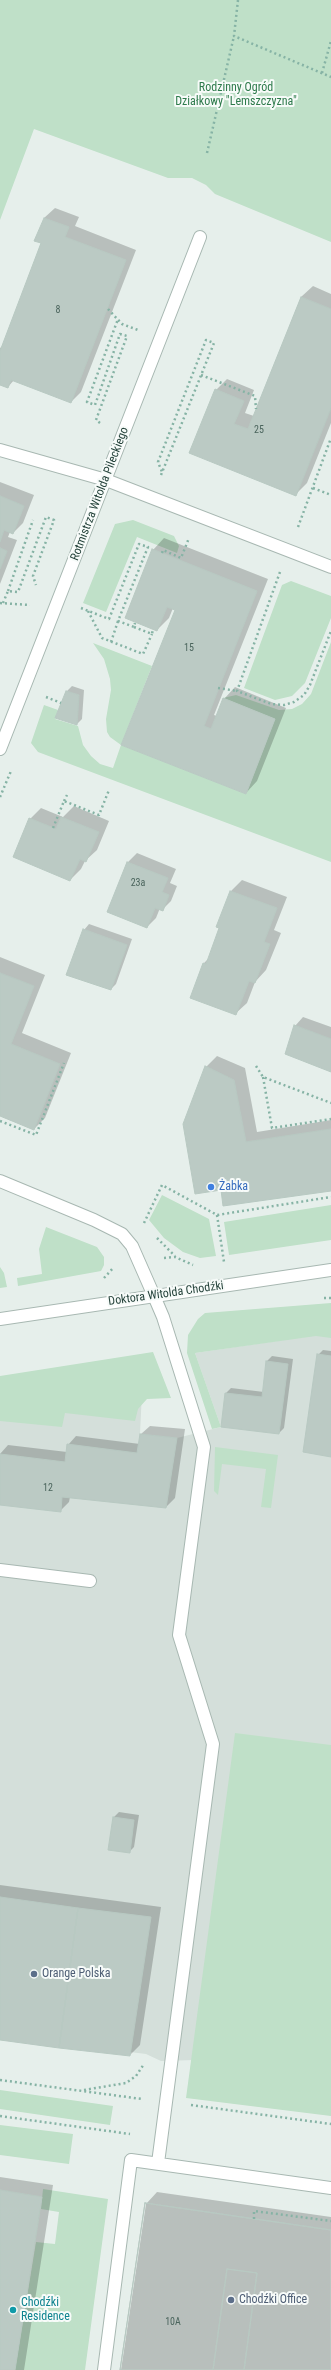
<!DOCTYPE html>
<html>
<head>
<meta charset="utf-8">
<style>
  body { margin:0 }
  canvas { display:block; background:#e6efeb }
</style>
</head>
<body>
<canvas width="331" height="2370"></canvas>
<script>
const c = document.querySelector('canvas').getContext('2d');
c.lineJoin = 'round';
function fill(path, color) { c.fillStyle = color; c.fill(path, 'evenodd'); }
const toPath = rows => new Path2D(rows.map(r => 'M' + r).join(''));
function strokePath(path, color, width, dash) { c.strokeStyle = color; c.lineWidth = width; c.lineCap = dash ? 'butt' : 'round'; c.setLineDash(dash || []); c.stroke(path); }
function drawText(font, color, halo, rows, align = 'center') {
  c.font = font + ' "Roboto Condensed",sans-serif'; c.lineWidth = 4; c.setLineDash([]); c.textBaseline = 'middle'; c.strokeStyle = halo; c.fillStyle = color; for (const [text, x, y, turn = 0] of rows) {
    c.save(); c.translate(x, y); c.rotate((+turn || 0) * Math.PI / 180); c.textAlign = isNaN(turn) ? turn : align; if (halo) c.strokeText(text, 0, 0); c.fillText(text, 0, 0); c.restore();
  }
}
const built = toPath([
  [331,1333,331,2078,195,2060,161,2061,146,2054,130,2052,0,2040,0,1393,143,1371,140,1434,177,1438,221,1427,195,1353]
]);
const green = toPath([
  [0,0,331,0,331,242,215,194,206,185,192,178,168,178,34,129,0,220],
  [133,520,174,536,179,546,177,553,137,537,106,612,83,603,115,524],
  [291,581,331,596,331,618,305,683,292,696,275,700,244,688,282,585],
  [331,642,331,862,38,752,31,743,44,705,58,710,55,719,78,726,83,745,91,756,100,764,113,768,121,745,110,737,107,732,106,719,111,690,110,679,104,659,93,643,152,666,121,745,246,794,275,719,223,698,236,695,279,710,292,709,302,704,311,694],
  [162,1195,209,1219,216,1256,200,1258,183,1252,164,1238,149,1220],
  [331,1205,331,1240,229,1255,224,1222],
  [46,1227,97,1247,104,1257,104,1265,101,1271,18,1286,17,1278,42,1274,39,1249],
  [0,1267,4,1273,7,1287,0,1288],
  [331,1303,331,1338,316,1336,195,1353,221,1427,212,1429,187,1353,188,1335,198,1319,205,1313],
  [153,1352,171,1398,147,1399,138,1409,135,1421,65,1413,62,1427,0,1421,0,1376],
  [215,1447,278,1455,271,1508,261,1507,266,1469,222,1464,218,1495,214,1491],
  [235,1733,331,1745,331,2116,186,2098],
  [0,2090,113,2106,110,2125,0,2109],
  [0,2125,73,2134,69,2164,0,2155],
  [43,2189,108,2199,85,2370,15,2370,36,2242,55,2244,59,2212,41,2209]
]);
const shadow = toPath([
  [55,208,79,217,75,226,136,250,81,392,71,402,14,380,8,387,0,384,0,348,3,346,42,243,44,218],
  [313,286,331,294,331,423,307,483,295,495,190,452,216,390,227,379,254,390,245,413,254,416,301,297],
  [0,482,34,495,23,523,13,533,10,532,8,537,17,540,0,584],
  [164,538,268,579,214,715,217,716,224,699,235,687,286,708,257,781,246,793,123,744,176,609,173,608,169,618,157,630,153,550],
  [72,686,84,690,82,719,77,724,66,692],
  [74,806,109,821,97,850,85,861,81,869,70,880,30,819,41,808,63,817],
  [137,853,176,869,170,883,177,886,171,901,163,909,160,908,156,918,147,927,109,911,128,862],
  [242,880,287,897,274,930,281,933,266,970,255,982,247,1003,235,1014,191,997,204,963,210,957,231,891],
  [89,924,132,939,116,984,111,989,84,930],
  [0,957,45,975,22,1033,71,1053,45,1118,34,1129,0,1115],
  [303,1017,331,1027,331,1071,295,1026],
  [217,1056,245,1068,257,1132,331,1120,331,1190,224,1205,206,1067],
  [323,1350,331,1351,331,1455,318,1355],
  [272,1356,293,1359,284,1428,279,1433,226,1393,231,1388,264,1392,267,1361],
  [150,1426,185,1429,175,1498,166,1507,70,1497,69,1502,60,1511,0,1504,0,1454,8,1445,67,1452,68,1445,76,1436,140,1444,141,1434],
  [119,1812,139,1815,134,1847,129,1852,114,1817],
  [0,1885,161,1907,140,2045,130,2055,0,2039],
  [0,2177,53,2185,24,2370,0,2370],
  [157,2192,331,2217,331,2370,121,2370,146,2204]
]);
const building = toPath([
  [44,218,69,227,65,237,126,260,71,403,11,380,8,388,0,385,0,351,41,243,34,241,44,218],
  [301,297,331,309,331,408,296,496,189,453,215,389,244,401,234,424,248,429,301,297],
  [0,496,24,506,13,534,4,530,0,542,0,496],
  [0,548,7,551,0,569,0,548],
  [152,549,257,591,204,726,211,729,223,698,275,719,246,794,121,745,175,610,167,607,157,631,125,618,152,549],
  [66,691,79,695,77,725,55,718,66,691],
  [61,817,99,832,86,862,80,859,70,881,13,857,29,818,56,829,61,817],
  [127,862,168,878,162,892,169,895,163,911,155,908,147,928,107,912,127,862],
  [230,891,277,908,264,942,270,944,255,983,249,981,236,1015,190,998,203,963,206,964,219,928,216,927,230,891],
  [83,929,127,945,111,990,66,975,83,929],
  [0,973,34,986,11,1044,60,1064,34,1130,0,1116,0,973],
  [294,1025,331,1039,331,1072,285,1054,294,1025],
  [205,1066,234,1080,246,1142,331,1129,331,1191,223,1206,221,1190,195,1194,183,1124,205,1066],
  [317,1354,331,1356,331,1457,303,1452,317,1354],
  [266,1361,288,1364,279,1434,221,1427,225,1393,262,1397,266,1361],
  [140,1434,177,1438,166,1508,62,1497,61,1512,0,1505,0,1454,65,1462,67,1444,137,1453,140,1434],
  [113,1817,134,1820,130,1853,108,1850,113,1817],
  [0,1897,78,1908,59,2048,0,2040,0,1897],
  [78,1908,151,1917,130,2056,59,2048,78,1908],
  [0,2190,42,2197,15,2370,0,2370,0,2190],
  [145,2203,331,2230,331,2370,244,2370,257,2273,227,2269,213,2370,120,2370,145,2203],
  [145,2203,331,2230,331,2370,120,2370,145,2203],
  [227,2269,257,2273,244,2370,213,2370,227,2269]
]);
const path = toPath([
  [238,0,234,36,331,77],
  [322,73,331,41],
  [207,153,234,36],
  [108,309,122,324,138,330],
  [201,375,255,396,256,409],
  [100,423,96,420,127,336,120,334,95,405,87,402,118,319],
  [161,475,214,343,206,340,158,462,162,472],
  [313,488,331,495],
  [298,527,331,438],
  [162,553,163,550,181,558,189,538],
  [280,572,237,691,271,704,284,705,294,702,304,695,310,685,331,631],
  [8,591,33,520],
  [0,603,30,605],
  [3,603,8,591,18,592,46,517,54,520,33,576,36,585],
  [81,608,109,619,139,544,148,547,118,621,134,627,135,623],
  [88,611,102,638,143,654,152,634],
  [134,627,152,634,153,629],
  [111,642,118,621],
  [218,688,237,691],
  [46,697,61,703],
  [0,797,11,771],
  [64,801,67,795],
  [53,828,64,801,99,815,109,790],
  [256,1066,263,1077,331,1103],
  [263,1077,272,1128,331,1119],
  [0,1121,36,1135,64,1063],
  [217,1215,224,1262],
  [144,1223,162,1185,217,1215,331,1197],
  [157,1238,175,1256],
  [164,1258,175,1257,193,1265],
  [104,1278,114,1267],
  [324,1298,331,1298],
  [0,2080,142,2099],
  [84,2090,126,2083,136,2076,144,2064],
  [191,2105,331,2124],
  [0,2116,130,2134],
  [254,2219,254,2211,331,2221]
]);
const service = toPath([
  [0,450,106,480,331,567],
  [0,749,200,237],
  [154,1296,163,1317,204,1447,179,1635,213,1744,158,2163],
  [0,1570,90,1581],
  [104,2370,131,2160,331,2188]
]);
const minor = toPath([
  [0,1181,94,1220,122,1234,132,1246,154,1296],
  [0,1319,331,1270]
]);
const markers = [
  [211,1187,4,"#3f7fe0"],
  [34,1974,4,"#5c6f8a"],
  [231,2300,4,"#5c6f8a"],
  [13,2310,4,"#0f9aa8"]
];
const numberNames = [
  ["8",58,310],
  ["25",259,430],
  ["15",189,648],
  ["23a",138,883],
  ["12",48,1488],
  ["10A",173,2322]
];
const parkNames = [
  ["Rodzinny Ogród",236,88],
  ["Działkowy \"Lemszczyzna\"",236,102]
];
const streetNames = [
  ["Rotmistrza Witolda Pileckiego",100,494,-69],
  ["Doktora Witolda Chodźki",166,1294,-8]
];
const shopNames = [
  ["Żabka",219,1187]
];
const serviceNames = [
  ["Orange Polska",42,1974],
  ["Chodźki Office",239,2300]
];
const cultureNames = [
  ["Chodźki",21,2303],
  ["Residence",21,2317]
];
fill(built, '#d4dfda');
fill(green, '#bfe0c8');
fill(shadow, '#0003');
fill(building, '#bbcac4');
strokePath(building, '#b8c9c2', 1);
strokePath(service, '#a8b8b2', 14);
strokePath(minor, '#a8b8b2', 14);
strokePath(path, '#86b3a5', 2.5, [2, 3]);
strokePath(service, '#fff', 12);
strokePath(minor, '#fff', 12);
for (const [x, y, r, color] of markers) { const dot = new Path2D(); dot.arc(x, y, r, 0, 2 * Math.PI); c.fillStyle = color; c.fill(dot); strokePath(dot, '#f7fbf9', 1.5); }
drawText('10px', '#4a645c', null, numberNames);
drawText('12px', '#2d7a4b', '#f7fbf9', parkNames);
drawText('12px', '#24423a', '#f7fbf9', streetNames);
drawText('12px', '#366cbe', '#f7fbf9', shopNames, 'left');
drawText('12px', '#4e5e75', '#f7fbf9', serviceNames, 'left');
drawText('12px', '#0d838f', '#f7fbf9', cultureNames, 'left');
</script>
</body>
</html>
